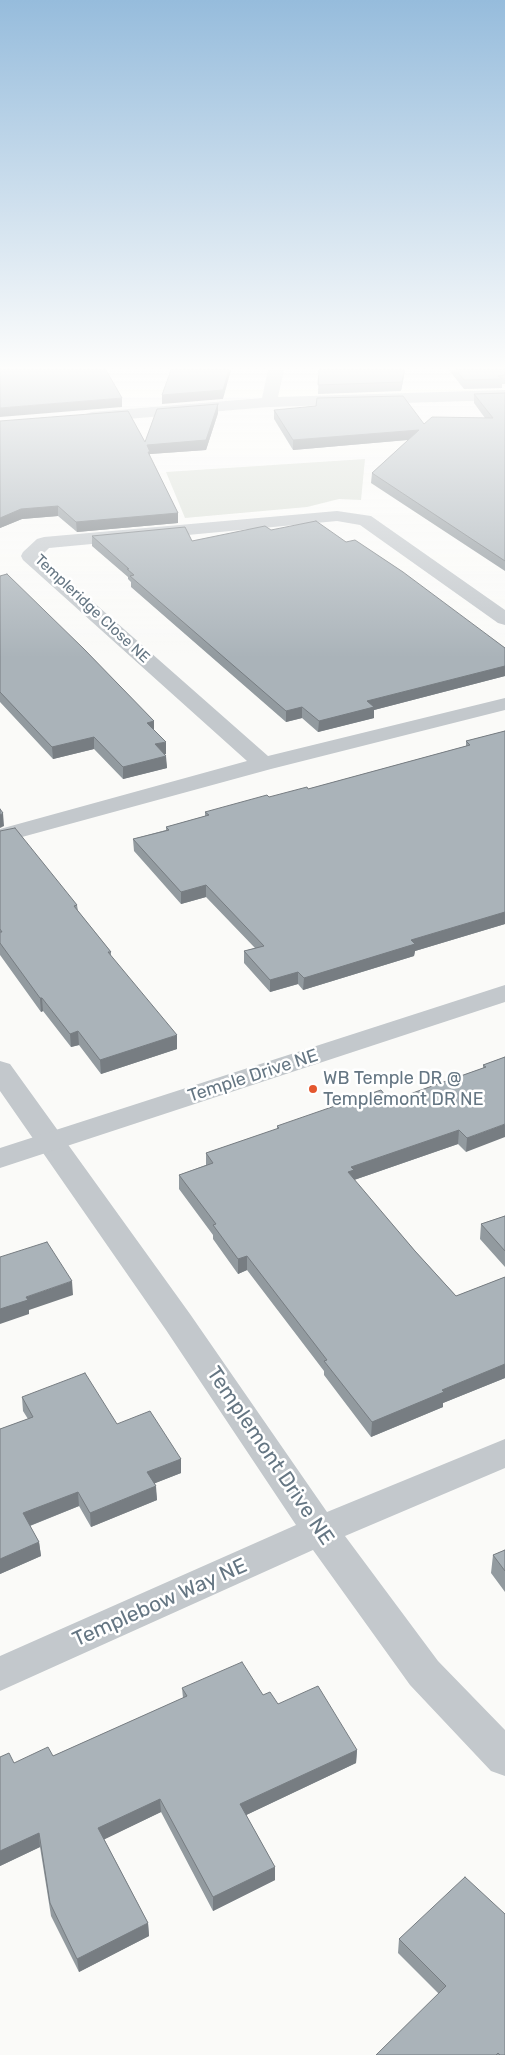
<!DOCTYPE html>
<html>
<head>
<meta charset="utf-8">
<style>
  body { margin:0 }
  canvas { display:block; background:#fafaf8 }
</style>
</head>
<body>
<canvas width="505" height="2055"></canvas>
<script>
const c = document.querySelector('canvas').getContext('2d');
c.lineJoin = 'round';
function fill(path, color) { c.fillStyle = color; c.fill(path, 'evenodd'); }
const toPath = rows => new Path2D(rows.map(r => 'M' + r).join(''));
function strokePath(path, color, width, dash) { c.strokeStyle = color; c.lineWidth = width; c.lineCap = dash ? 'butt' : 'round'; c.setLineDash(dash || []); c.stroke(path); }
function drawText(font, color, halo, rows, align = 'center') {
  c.font = font + ' Rubik,sans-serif'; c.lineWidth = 5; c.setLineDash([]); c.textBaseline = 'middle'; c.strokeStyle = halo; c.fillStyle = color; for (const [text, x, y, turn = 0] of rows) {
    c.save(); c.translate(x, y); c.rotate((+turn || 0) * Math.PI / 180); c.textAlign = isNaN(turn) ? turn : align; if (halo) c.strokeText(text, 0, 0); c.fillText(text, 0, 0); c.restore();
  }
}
const green = toPath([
  [365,459,361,500,339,499,307,507,185,518,166,472]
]);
const minor = toPath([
  [268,370,284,370,278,397,505,390,505,400,269,407,92,422,86,420,84,417,86,414,92,412,262,398,268,370],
  [337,511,371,516,505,610,505,625,498,623,360,525,337,521,49,548,41,556,268,756,505,698,505,710,271,769,0,843,0,829,247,761,23,560,21,556,23,552,37,539,44,537,337,511],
  [0,1061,10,1064,190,1314,327,1512,505,1439,505,1468,345,1536,438,1661,505,1730,505,1776,491,1771,410,1685,313,1550,0,1691,0,1656,296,1525,166,1330,0,1091,0,1061]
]);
const tertiary = toPath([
  [505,985,505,1002,0,1168,0,1148,505,985]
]);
const wall = toPath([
  [319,370,405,370,401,391,318,394],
  [449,370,505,370,505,384,502,384,502,388,464,389],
  [505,393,505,571,371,483,372,473,408,440,293,450,274,419,274,410,424,424,485,418,474,403,474,394],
  [218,413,206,450,150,454,150,457,178,513,178,523,77,532,58,516,22,519,0,528,0,421,145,442],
  [271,530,346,542,505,648,505,676,374,710,374,718,318,732,302,718,286,722,131,587,131,582,128,579,128,577,92,546,92,536,192,541],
  [0,576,154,721,154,730,166,754,165,754,167,768,123,779,94,749,53,759,0,702],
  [505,731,505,924,415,951,414,956,303,990,298,984,270,992,244,963,244,951,255,948,206,897,181,904,134,851,133,839,166,830,166,827,205,816,205,812,308,789,466,746,466,741],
  [0,831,77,905,78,911,111,952,111,957,177,1049,101,1074,79,1045,71,1047,43,1011,41,1012,0,955],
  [505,1057,466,1152,458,1144,354,1180,415,1251,456,1296,505,1277,505,1378,443,1403,443,1407,371,1437,324,1375,324,1371,247,1270,238,1274,213,1239,213,1235,179,1189,179,1175,206,1165,206,1153,277,1129,277,1126,390,1101,483,1068,483,1065],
  [505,1216,505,1267,480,1239,481,1224],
  [22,1397,117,1424,181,1459,181,1473,155,1483,157,1500,91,1527,79,1506,30,1526,39,1542,41,1556,0,1574,0,1429,28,1419,23,1411],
  [505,1550,505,1592,491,1573,493,1555],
  [182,1688,263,1695,357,1750,356,1763,246,1815,275,1867,275,1880,213,1911,161,1812,104,1839,148,1923,149,1936,79,1972,51,1916,40,1847,0,1866,0,1757,14,1763,53,1756,183,1698],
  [505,1914,505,2055,376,2055,439,1994,398,1953,399,1939]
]);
const shadedWall = toPath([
  [229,370,231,370,223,399,162,404,162,395],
  [404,370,405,370,401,391,402,382],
  [122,398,122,407,0,417,0,408],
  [218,404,218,413,206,450,150,454,150,461,147,445],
  [419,430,418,439,293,450,293,440],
  [58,506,58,516,22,519,0,528,0,518,21,509],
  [178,513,178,523,77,532,76,522],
  [505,666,505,676,374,710,374,718,318,732,319,721,367,701],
  [302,707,302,718,286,722,286,711],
  [154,721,154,734,147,723],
  [94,737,94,749,53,759,52,747],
  [166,742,166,754,155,757,155,744],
  [166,756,167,768,123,779,123,767],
  [3,813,4,826,0,828,0,815],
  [206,885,206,897,181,904,181,892],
  [505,912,505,924,415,951,414,956,303,990,304,978,411,940],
  [298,972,298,984,270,992,270,980],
  [40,998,42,998,43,1011,41,1012],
  [78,1031,79,1045,71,1047,70,1034],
  [177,1035,177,1049,101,1074,100,1060],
  [505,1124,505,1137,466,1152,467,1138],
  [459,1130,458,1144,354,1180,348,1172,351,1167],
  [247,1256,247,1270,238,1274,238,1259],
  [72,1281,73,1295,29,1310,29,1314,0,1324,0,1309,26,1297],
  [505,1364,505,1378,443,1403,443,1407,371,1437,372,1422,442,1390],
  [181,1459,181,1473,148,1486,147,1472],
  [156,1486,157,1500,91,1527,90,1513],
  [78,1492,79,1506,24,1528,23,1513],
  [39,1542,41,1556,0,1574,0,1559],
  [357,1750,356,1763,240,1818,240,1804],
  [160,1799,161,1812,99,1842,98,1828],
  [39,1833,40,1847,0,1866,0,1851],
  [275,1867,275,1880,213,1911,213,1897],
  [148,1923,149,1936,79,1972,77,1959]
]);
const building = toPath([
  [0,370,106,370,122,398,0,408,0,370],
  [171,370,229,370,223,390,162,395,171,370],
  [319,370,404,370,402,382,318,385,319,370],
  [456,370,505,370,505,375,498,376,502,379,464,380,456,370],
  [505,393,505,561,372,473,419,430,293,440,274,410,316,406,317,398,403,396,424,424,432,417,493,418,474,394,505,393],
  [218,404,206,440,147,445,150,452,148,452,178,513,76,522,58,506,21,509,0,518,0,421,128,411,145,442,157,409,218,404],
  [316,521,346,542,355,540,403,572,505,648,505,666,367,701,374,707,319,721,302,707,286,711,130,576,134,575,127,569,129,569,92,536,185,527,192,541,265,526,271,530,316,521],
  [7,574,84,649,154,721,147,723,166,742,155,744,166,756,123,767,94,737,52,747,0,692,0,576,7,574],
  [505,731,505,912,411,940,415,944,304,978,298,972,270,980,244,951,264,946,206,885,181,892,133,839,169,830,166,827,209,815,205,812,267,795,269,797,307,787,308,789,470,745,466,741,505,731],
  [0,809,3,813,0,815,0,809],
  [15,828,77,905,74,906,111,952,108,952,177,1035,100,1060,78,1031,70,1034,42,998,40,998,0,943,0,932,2,932,0,929,0,831,15,828],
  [505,1057,505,1124,467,1138,459,1130,351,1167,354,1170,348,1172,415,1251,456,1296,505,1277,505,1364,442,1390,444,1392,372,1422,324,1361,327,1360,247,1256,238,1259,213,1225,216,1224,179,1175,213,1163,206,1153,279,1128,277,1126,381,1090,390,1101,486,1067,483,1065,505,1057],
  [505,1216,505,1251,481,1224,505,1216],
  [47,1242,72,1281,26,1297,28,1300,0,1309,0,1257,47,1242],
  [85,1373,117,1424,150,1411,181,1459,147,1472,156,1486,90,1513,78,1492,23,1513,39,1542,0,1559,0,1429,33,1417,22,1397,85,1373],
  [505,1550,505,1571,493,1555,505,1550],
  [242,1662,263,1695,270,1692,278,1704,318,1686,357,1750,240,1804,275,1867,213,1897,160,1799,98,1828,148,1923,77,1959,50,1903,39,1833,0,1851,0,1757,9,1753,14,1763,48,1747,53,1756,187,1696,182,1688,242,1662],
  [465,1877,505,1914,505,2055,500,2055,498,2053,496,2055,376,2055,446,1986,399,1939,465,1877]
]);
const markers = [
  [313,1089,5,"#e4572e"]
];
const farStreetnames = [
  ["Templeridge Close NE",92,609,43]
];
const streetNames = [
  ["Temple Drive NE",253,1076,-18]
];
const poiNames = [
  ["WB Temple DR @",323,1079],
  ["Templemont DR NE",323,1100]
];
const nearStreetnames = [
  ["Templemont Drive NE",270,1456,56],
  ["Templebow Way NE",160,1603,-24]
];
fill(green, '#dadfd7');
fill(minor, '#c3c8cc');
fill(tertiary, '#c3c8cc');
fill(wall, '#929a9f');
fill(shadedWall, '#777d82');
fill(building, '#aab3b9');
strokePath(building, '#777d82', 1);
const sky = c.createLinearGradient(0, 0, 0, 658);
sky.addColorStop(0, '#96bcdc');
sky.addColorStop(0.56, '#fdfdfc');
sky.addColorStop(1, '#fdfdfc00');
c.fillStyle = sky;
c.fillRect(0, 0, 505, 658);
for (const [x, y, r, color] of markers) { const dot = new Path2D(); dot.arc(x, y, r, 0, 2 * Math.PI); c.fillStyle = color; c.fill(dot); strokePath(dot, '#fff', 2); }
drawText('15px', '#657683', '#fff', farStreetnames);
drawText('18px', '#657683', '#fff', streetNames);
drawText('18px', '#657683', '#fff', poiNames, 'left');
drawText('21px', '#657683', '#fff', nearStreetnames);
</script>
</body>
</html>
